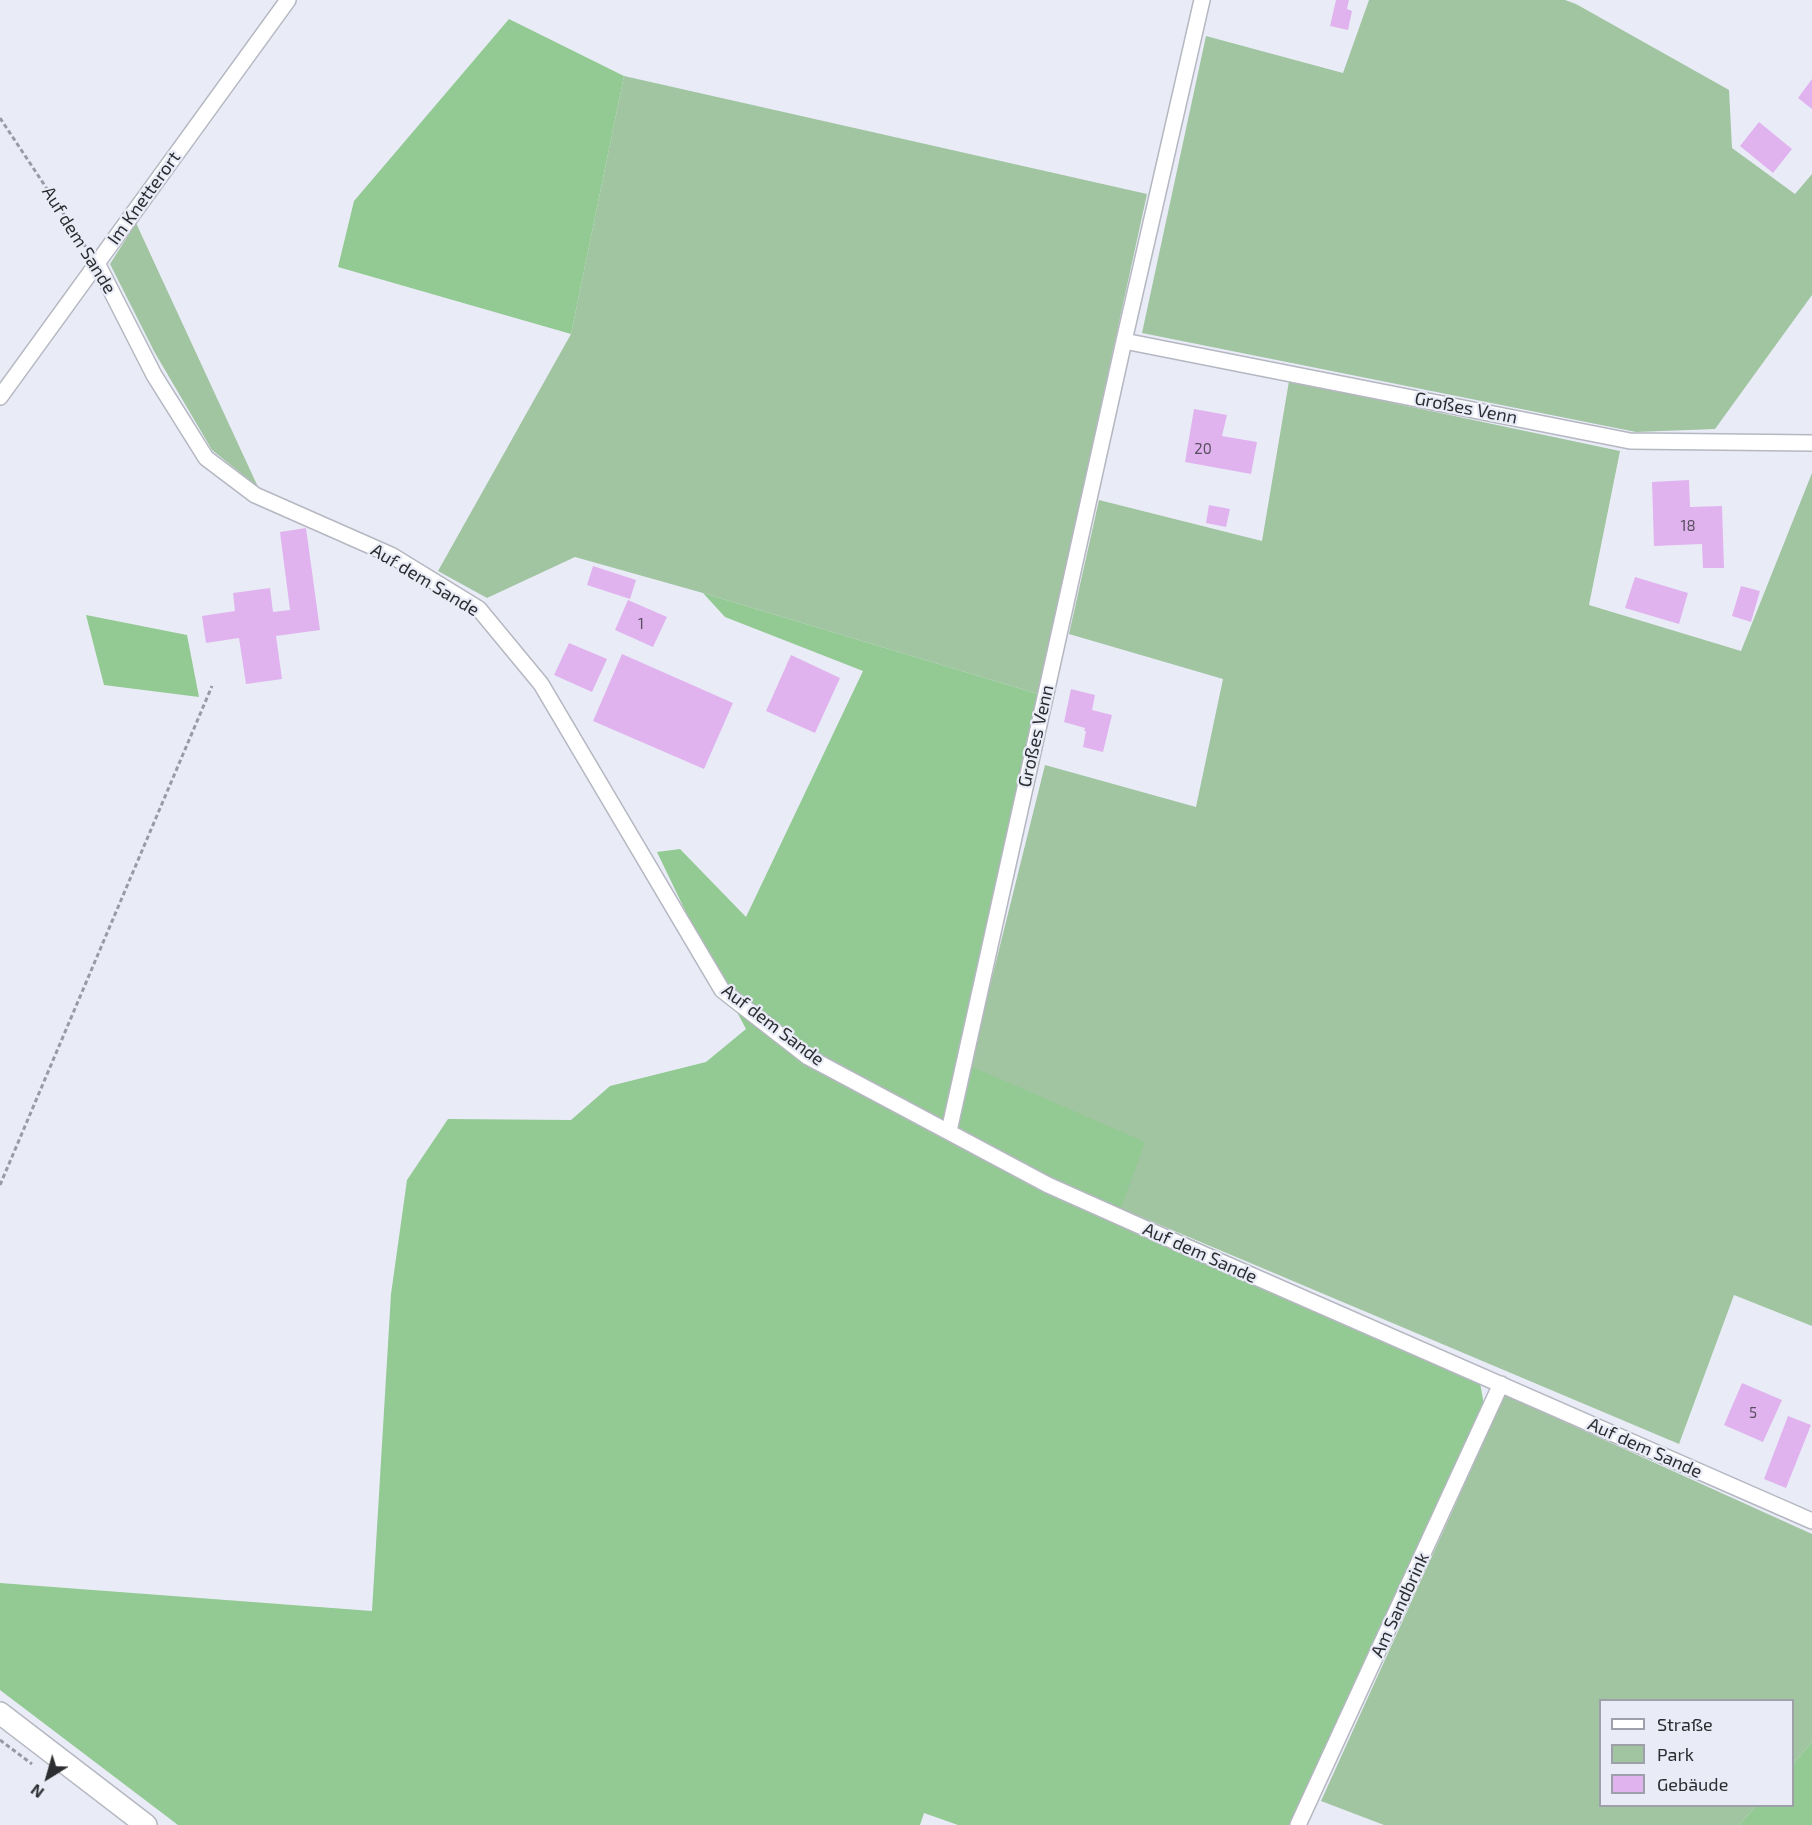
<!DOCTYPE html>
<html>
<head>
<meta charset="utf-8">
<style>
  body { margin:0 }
  #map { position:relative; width:1812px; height:1825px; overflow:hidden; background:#e9ecf7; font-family:"Exo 2",sans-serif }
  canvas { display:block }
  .legend { position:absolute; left:1599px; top:1699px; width:195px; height:108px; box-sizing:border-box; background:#e9ecf7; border:2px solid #9da0a8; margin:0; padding:8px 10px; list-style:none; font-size:18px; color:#2c2d31 }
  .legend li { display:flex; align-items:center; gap:12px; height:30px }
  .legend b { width:30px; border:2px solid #9da0a8 }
  .north { position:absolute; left:18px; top:1747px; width:60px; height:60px; -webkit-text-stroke:4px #e9ecf7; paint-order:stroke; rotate:217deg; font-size:16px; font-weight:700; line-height:24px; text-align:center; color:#2c2d31 }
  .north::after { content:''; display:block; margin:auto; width:21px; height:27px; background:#2c2d31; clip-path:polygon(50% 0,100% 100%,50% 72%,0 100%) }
</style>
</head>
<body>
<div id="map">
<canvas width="1812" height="1825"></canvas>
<ul class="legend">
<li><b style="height:8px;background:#fff"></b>Straße</li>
<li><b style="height:16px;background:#a1c4a1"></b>Park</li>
<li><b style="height:16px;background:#e0b3ee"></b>Gebäude</li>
</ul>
<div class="north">N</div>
</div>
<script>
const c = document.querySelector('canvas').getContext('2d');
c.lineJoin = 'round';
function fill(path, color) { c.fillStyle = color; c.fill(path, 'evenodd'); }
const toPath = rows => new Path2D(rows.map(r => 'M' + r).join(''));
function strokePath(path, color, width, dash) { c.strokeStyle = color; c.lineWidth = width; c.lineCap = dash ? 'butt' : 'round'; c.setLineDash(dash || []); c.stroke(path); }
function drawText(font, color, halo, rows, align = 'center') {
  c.font = font + ' "Exo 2",sans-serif'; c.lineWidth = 4.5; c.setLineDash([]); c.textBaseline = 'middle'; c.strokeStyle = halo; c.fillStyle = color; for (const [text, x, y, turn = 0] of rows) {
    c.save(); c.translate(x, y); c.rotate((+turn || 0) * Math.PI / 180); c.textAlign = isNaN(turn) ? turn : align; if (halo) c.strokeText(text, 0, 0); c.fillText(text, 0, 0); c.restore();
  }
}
const green = toPath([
  [1369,0,1565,0,1576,4,1729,90,1732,148,1795,194,1812,174,1812,295,1715,429,1636,432,1142,333,1206,36,1343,73],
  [624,76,1147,194,1038,694,703,593,575,557,487,598,438,571,571,334],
  [136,223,258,487,212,450,155,353,110,264],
  [1289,381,1620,451,1589,605,1741,651,1812,473,1812,1326,1734,1295,1679,1444,1120,1208,970,1066,1045,765,1196,807,1223,679,1069,634,1099,500,1262,541],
  [1505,1395,1812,1534,1812,1742,1793,1764,1792,1700,1600,1700,1600,1806,1756,1806,1739,1825,1384,1825,1321,1801]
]);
const forest = toPath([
  [509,19,624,76,571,334,338,267,354,201],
  [703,593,1038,694,970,1066,1145,1142,1121,1208,1477,1366,1486,1416,1387,1641,1304,1793,1289,1825,958,1825,924,1813,920,1825,178,1825,0,1690,0,1583,372,1611,391,1294,407,1180,448,1119,571,1120,610,1086,706,1062,746,1029,705,952,657,852,680,849,746,917,863,671,725,617],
  [86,615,187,635,199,697,104,685],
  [1812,1742,1812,1825,1739,1825,1756,1806,1792,1806,1793,1764]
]);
const building = toPath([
  [1336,0,1349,0,1347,9,1352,11,1348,30,1330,26],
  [1812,79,1812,109,1798,98],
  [1759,122,1792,149,1773,173,1740,146],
  [1194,409,1227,415,1222,436,1257,442,1251,474,1185,462],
  [1689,480,1690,507,1722,506,1724,568,1703,568,1702,544,1654,546,1652,482],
  [1209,505,1230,509,1226,527,1206,523],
  [306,528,320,630,276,636,282,679,246,684,239,638,206,643,202,616,235,611,233,593,270,588,273,612,290,610,280,532],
  [593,566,636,580,630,599,587,585],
  [1635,577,1688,593,1679,624,1625,608],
  [1741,586,1760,591,1751,622,1732,616],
  [628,600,667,617,653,647,615,630],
  [569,643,607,659,592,692,554,675],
  [622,654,733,703,704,769,593,721],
  [791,655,840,678,815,733,766,711],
  [1071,689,1095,695,1092,710,1112,715,1103,752,1083,747,1086,731,1084,731,1085,728,1064,722],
  [1742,1383,1782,1400,1763,1442,1724,1425],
  [1788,1416,1811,1425,1786,1488,1764,1479]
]);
const path = toPath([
  [0,118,87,249],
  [0,1185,212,686],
  [0,1740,32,1764]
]);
const street = toPath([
  [97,263,154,375,206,458,255,495,391,555,479,609,541,684,722,990,808,1057,1048,1185,1187,1247,1812,1521],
  [1124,341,1630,441,1812,443],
  [0,397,288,0],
  [949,1131,1124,341,1202,0],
  [1298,1825,1501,1384]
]);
const secondary = toPath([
  [0,1713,146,1825]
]);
const numberNames = [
  ["20",1203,449],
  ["18",1688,526],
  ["1",641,624],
  ["5",1753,1413]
];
const streetNames = [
  ["Im Knetterort",144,198,-54],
  ["Auf dem Sande",79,240,58],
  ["Großes Venn",1466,408,11],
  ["Auf dem Sande",425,580,31],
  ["Großes Venn",1036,736,-77],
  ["Auf dem Sande",773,1025,37],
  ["Auf dem Sande",1200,1253,24],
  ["Auf dem Sande",1645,1448,24],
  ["Am Sandbrink",1400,1605,-65]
];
fill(green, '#a1c4a1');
fill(forest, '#93c993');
fill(building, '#e0b3ee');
strokePath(street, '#b5b7c1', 18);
strokePath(secondary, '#b5b7c1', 24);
strokePath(path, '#999ba4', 3, [4.5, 3]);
strokePath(street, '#fff', 15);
strokePath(secondary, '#fff', 21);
drawText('15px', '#594e60', null, numberNames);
drawText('18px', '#2c2d31', '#e9ecf7', streetNames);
</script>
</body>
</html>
